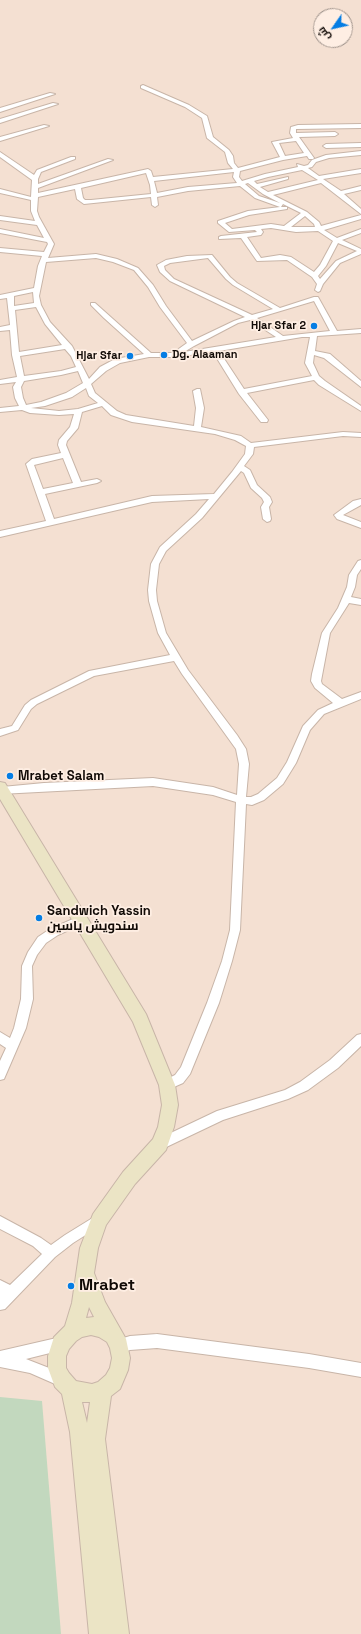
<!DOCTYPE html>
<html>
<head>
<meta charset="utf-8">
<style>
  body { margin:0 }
  #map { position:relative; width:361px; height:1634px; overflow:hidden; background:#f4e0d2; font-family:"Space Grotesk",Cairo,sans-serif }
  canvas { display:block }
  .north { position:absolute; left:313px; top:8px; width:40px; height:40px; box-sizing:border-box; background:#feeee3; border:1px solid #9f938b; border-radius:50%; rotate:236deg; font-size:11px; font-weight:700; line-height:16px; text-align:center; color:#110a06 }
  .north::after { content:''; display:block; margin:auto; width:14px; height:18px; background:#047de4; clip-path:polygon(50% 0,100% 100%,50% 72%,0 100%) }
</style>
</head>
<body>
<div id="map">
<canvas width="361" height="1634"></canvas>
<div class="north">ش</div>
</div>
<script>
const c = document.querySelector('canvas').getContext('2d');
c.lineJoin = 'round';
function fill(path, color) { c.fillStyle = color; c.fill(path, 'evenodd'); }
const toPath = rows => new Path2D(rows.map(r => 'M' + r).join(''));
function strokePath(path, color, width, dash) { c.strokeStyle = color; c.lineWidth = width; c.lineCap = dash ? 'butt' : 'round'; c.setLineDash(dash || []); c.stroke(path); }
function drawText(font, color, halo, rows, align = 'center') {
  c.font = font + ' "Space Grotesk",Cairo,sans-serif'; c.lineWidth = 3.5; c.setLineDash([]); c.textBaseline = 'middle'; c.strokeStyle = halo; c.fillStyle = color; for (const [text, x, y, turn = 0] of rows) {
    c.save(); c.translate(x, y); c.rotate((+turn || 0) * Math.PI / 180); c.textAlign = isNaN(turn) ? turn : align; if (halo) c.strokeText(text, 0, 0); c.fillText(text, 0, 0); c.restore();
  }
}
const green = toPath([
  [0,1397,42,1401,61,1634,0,1634]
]);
const street = toPath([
  [143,85,189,105,207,116,213,137,229,150,233,156,234,163,238,168,280,157,272,142,293,138,290,133,291,127,298,125,361,124,361,128,296,129,296,133,335,132,338,134,335,136,299,137,314,158,313,159,309,159,307,156,283,160,240,171,239,177,242,181,265,174,298,167,297,164,304,166,308,165,312,160,326,155,361,151,361,155,329,158,316,162,312,167,308,168,319,176,361,169,361,173,323,179,341,191,361,186,361,190,344,194,361,209,361,214,321,183,273,195,307,212,319,222,321,226,361,215,361,219,324,230,337,238,361,229,361,233,342,240,361,249,361,254,340,263,323,284,320,291,318,292,315,290,317,284,312,277,287,260,257,261,241,238,219,239,219,237,221,236,257,232,255,230,229,232,218,223,218,221,248,211,280,207,255,198,240,186,188,191,157,197,158,205,155,207,152,205,151,197,84,204,77,199,75,189,38,197,37,211,39,217,54,244,48,258,96,254,117,259,138,268,153,285,166,306,192,341,234,321,245,317,170,281,160,272,157,265,166,260,187,256,212,255,230,277,237,283,280,308,314,297,318,297,337,331,361,329,361,333,317,336,315,351,330,354,361,381,361,387,324,358,314,355,313,363,319,376,325,381,361,406,361,411,319,385,314,380,247,393,268,420,267,422,261,422,239,394,213,352,175,357,149,357,120,363,106,371,91,384,95,393,117,411,126,415,194,426,196,408,193,391,197,389,200,389,204,408,201,427,241,436,251,443,343,432,361,433,361,437,343,436,254,447,253,454,244,466,250,470,257,485,270,497,272,502,269,507,271,519,270,521,267,522,263,519,261,507,264,502,262,498,251,488,244,473,241,471,202,518,166,551,159,564,156,590,157,601,166,633,188,670,237,735,246,749,249,764,246,797,251,797,258,794,277,778,287,762,303,726,318,710,333,703,315,688,311,681,312,674,322,633,338,608,347,587,349,575,358,561,361,560,361,569,357,575,355,587,351,597,361,599,361,605,349,603,330,633,321,681,322,684,342,699,361,692,361,699,324,714,310,730,296,763,283,784,264,800,252,805,246,804,240,930,232,961,219,1003,190,1074,183,1083,167,1090,163,1089,161,1085,163,1081,175,1075,181,1067,207,1003,222,961,230,930,236,802,213,795,153,786,0,794,0,788,2,787,44,783,153,778,213,787,237,795,239,764,236,749,182,674,174,661,94,676,37,704,31,709,18,730,0,736,0,729,12,726,25,705,31,700,89,671,170,655,158,633,149,601,148,590,151,564,160,547,196,514,209,499,152,502,0,537,0,531,46,521,26,464,32,459,61,453,58,445,59,440,70,427,74,414,59,415,30,413,22,410,0,412,0,408,19,406,15,398,13,387,16,382,0,384,0,380,17,377,12,355,10,330,0,331,0,327,10,325,7,298,0,299,0,295,34,288,38,266,42,256,0,252,0,248,44,252,48,244,47,242,0,233,0,229,44,238,37,225,0,220,0,216,35,221,31,211,31,200,0,193,0,189,31,197,32,180,0,157,0,152,34,175,37,170,71,157,75,157,75,159,41,172,38,179,38,184,108,159,113,160,38,188,38,193,148,169,151,171,153,177,233,169,228,163,225,152,207,138,202,118,185,107,141,88,141,86,143,85],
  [296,141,304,153,285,156,279,143,296,141],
  [302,170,318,180,268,192,260,187,288,179,288,177,257,184,254,181,268,177,302,170],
  [234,172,233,177,237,183,188,187,157,193,154,181,234,172],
  [146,173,150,185,151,194,91,200,85,200,83,198,81,188,146,173],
  [248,183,263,194,280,203,259,196,245,184,248,183],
  [283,204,301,213,284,226,271,224,232,229,225,223,249,215,287,209,287,207,281,207,283,204],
  [305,216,314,224,315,227,291,227,305,216],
  [271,228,296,232,318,231,333,241,320,265,314,272,291,257,280,255,261,258,247,237,261,235,263,232,261,229,271,228],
  [338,243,357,251,336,261,320,279,318,276,326,266,338,243],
  [96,258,113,262,134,270,148,287,160,307,187,343,173,353,151,353,95,303,91,303,91,305,104,318,144,354,115,359,100,367,89,379,72,346,50,322,41,305,39,296,46,262,96,258],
  [208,258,226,279,233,285,273,309,252,315,174,279,165,270,164,266,170,263,208,258],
  [33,292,34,303,14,306,14,296,33,292],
  [314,301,330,331,283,336,257,318,314,301],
  [36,307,45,324,62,345,19,352,15,310,36,307],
  [250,320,276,337,184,352,194,346,238,323,250,320],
  [302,337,310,337,305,363,312,376,244,389,219,351,302,337],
  [65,349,71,356,76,367,61,371,24,376,20,356,65,349],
  [78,371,83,383,66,393,41,402,26,405,23,398,21,387,24,381,61,375,78,371],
  [86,388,89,396,98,403,78,409,59,411,31,408,45,406,72,397,86,388],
  [102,406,111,415,132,422,215,434,235,440,246,446,245,454,232,472,214,494,152,496,54,519,45,494,97,483,101,481,97,479,81,482,66,445,67,441,78,428,82,412,102,406],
  [63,458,73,483,43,489,34,465,63,458],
  [50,93,55,94,0,112,0,108,50,93],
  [53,103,58,104,0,123,0,119,53,103],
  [44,125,49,126,0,141,0,137,44,125],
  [361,143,361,147,326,148,323,146,326,144,361,143],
  [361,499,361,505,343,515,361,522,361,528,337,519,334,515,353,501,361,499],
  [80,916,84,917,85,920,84,923,58,935,46,943,37,955,32,966,33,999,26,1028,4,1079,0,1080,0,1061,6,1048,0,1044,0,1032,10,1038,14,1028,21,999,22,966,28,952,38,937,50,929,80,916],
  [361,1034,361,1046,338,1068,308,1090,288,1099,223,1120,160,1150,156,1148,154,1144,156,1140,217,1111,285,1090,300,1082,330,1060,357,1035,361,1034],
  [99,1214,103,1216,105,1220,103,1224,73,1243,55,1257,5,1309,0,1310,0,1280,10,1285,42,1254,33,1246,0,1229,0,1216,41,1238,51,1245,65,1235,99,1214],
  [157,1334,309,1354,361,1363,361,1377,309,1368,157,1348,130,1350,119,1353,114,1351,112,1346,114,1341,130,1336,157,1334],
  [61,1337,66,1339,68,1344,66,1349,26,1359,67,1375,69,1380,67,1385,62,1387,30,1373,0,1367,0,1351,61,1337]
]);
const secondary = toPath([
  [0,782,5,783,146,1014,175,1085,178,1105,174,1127,166,1150,135,1184,106,1225,98,1248,94,1273,105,1302,126,1339,130,1358,128,1370,120,1389,111,1396,105,1439,129,1634,89,1634,70,1432,62,1394,55,1387,48,1368,48,1356,54,1337,65,1326,72,1303,80,1248,93,1214,123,1172,153,1139,158,1127,162,1105,159,1085,133,1022,0,799,0,782],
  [89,1307,94,1317,86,1318,89,1307],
  [91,1335,99,1337,107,1342,110,1348,112,1358,110,1368,106,1375,98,1382,92,1384,76,1381,69,1373,66,1368,66,1356,69,1349,76,1341,82,1337,91,1335],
  [82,1402,90,1402,87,1423,82,1402]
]);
const markers = [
  [314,326,4,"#047de4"],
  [164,355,4,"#047de4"],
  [130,356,4,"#047de4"],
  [10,776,4,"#047de4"],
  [39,918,4,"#047de4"],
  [71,1286,4,"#047de4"]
];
const farPoinames = [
  ["Hjar Sfar 2",306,326],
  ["Dg. Alaaman",172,355,"left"],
  ["Hjar Sfar",122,356]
];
const poiNames = [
  ["Mrabet Salam",18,776],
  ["Sandwich Yassin",47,911],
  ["سندويش ياسين",47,926]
];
const nearPoinames = [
  ["Mrabet",79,1286]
];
fill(green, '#c2d8be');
strokePath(street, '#c8b5a8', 2);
strokePath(secondary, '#c8b5a8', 2);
fill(street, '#fff');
fill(secondary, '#ebe4c5');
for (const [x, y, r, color] of markers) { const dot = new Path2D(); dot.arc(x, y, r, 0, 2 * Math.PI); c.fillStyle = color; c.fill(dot); strokePath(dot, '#feeee3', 1.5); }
drawText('bold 11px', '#110a06', '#feeee3', farPoinames, 'right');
drawText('bold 13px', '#110a06', '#feeee3', poiNames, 'left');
drawText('bold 16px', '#110a06', '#feeee3', nearPoinames, 'left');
</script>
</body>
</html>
